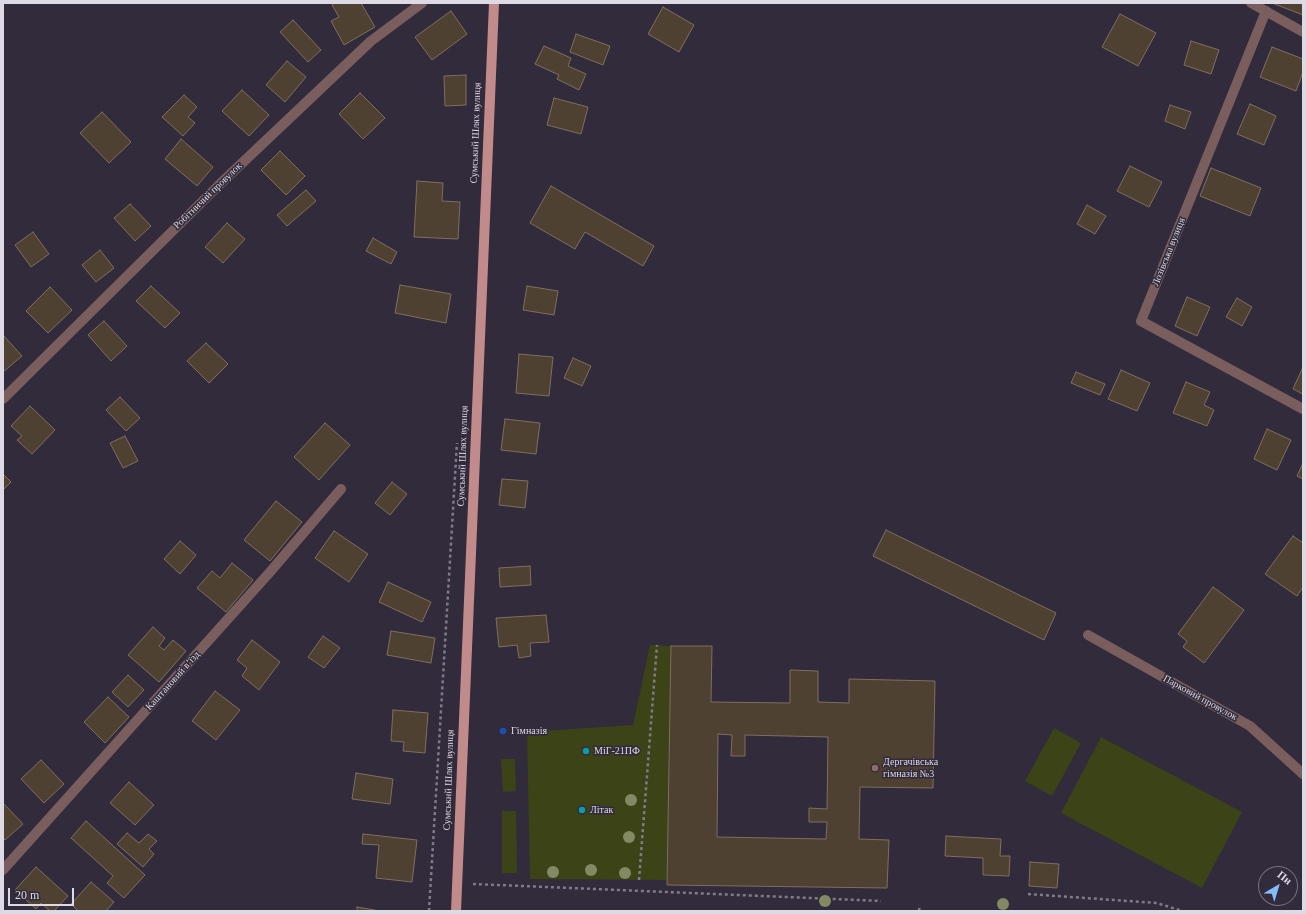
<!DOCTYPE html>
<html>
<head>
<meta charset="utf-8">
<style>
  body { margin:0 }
  #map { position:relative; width:1306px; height:914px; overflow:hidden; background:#322b3b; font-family:"Times New Roman",serif }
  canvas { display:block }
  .frame { position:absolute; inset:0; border:4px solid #dedae5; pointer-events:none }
  .north { position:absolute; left:1258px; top:866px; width:40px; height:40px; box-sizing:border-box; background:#322b3b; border:1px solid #77717f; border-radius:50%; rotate:38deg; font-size:11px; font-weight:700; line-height:16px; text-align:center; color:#dedae5 }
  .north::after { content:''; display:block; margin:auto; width:14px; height:18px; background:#82bcfa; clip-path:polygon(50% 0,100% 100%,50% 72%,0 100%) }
  .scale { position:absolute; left:8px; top:888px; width:66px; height:18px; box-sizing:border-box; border:2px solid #dedae5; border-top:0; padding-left:5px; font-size:12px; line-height:14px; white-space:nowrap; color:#dedae5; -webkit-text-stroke:3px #322b3b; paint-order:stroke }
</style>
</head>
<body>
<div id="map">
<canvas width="1306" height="914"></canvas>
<div class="frame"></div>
<div class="north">Пн</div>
<div class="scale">20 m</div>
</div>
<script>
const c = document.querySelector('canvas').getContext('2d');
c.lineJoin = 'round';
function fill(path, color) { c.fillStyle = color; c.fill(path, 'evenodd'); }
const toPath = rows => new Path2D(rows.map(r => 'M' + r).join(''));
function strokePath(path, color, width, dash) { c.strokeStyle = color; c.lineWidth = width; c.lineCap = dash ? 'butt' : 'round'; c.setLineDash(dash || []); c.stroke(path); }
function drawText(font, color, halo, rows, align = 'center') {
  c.font = font + ' "Times New Roman",serif'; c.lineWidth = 3; c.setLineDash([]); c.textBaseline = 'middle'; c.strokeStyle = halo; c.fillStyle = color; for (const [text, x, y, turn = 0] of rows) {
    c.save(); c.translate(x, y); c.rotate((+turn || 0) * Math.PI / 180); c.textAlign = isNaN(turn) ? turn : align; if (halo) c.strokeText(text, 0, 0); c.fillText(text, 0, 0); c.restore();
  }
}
const green = toPath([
  [650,645,671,646,667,880,530,879,527,732,633,725],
  [1054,728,1081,743,1052,796,1025,781],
  [1101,737,1242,812,1202,888,1061,813],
  [501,759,515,759,516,791,503,792],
  [502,811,516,811,517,873,502,873]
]);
const building = toPath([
  [335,3,361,3,375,27,344,45,331,21,339,17,332,5,335,3],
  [1272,3,1303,3,1303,15,1272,3],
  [663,7,694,25,679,52,648,34,663,7],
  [451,11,467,34,432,60,415,37,451,11],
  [1120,14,1156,33,1138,66,1102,47,1120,14],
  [293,20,321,50,308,62,280,32,293,20],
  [576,34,610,46,603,65,570,52,576,34],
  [1191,41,1219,50,1211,74,1184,65,1191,41],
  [544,46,571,58,568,66,586,74,579,90,557,79,559,75,535,64,544,46],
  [1272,47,1303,59,1303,72,1296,91,1260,77,1272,47],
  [287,61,306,77,285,102,266,85,287,61],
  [466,75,466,105,445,106,444,76,466,75],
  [242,90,269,115,249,136,222,111,242,90],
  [360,93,385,118,363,139,339,114,360,93],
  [184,95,197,107,188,117,195,123,183,136,162,117,184,95],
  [554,98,588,107,581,134,547,125,554,98],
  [1250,104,1276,116,1264,145,1237,134,1250,104],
  [1170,105,1191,112,1185,129,1165,121,1170,105],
  [102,112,131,142,109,163,80,133,102,112],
  [181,139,213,167,197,186,165,159,181,139],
  [280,151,305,176,286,195,261,170,280,151],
  [1130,166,1162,182,1149,207,1117,191,1130,166],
  [1211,168,1261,188,1250,216,1200,196,1211,168],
  [417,181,443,183,442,201,460,202,458,239,414,237,417,181],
  [551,186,654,246,643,266,585,232,575,249,530,223,551,186],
  [306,190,316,201,287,226,277,215,306,190],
  [130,204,151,226,135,241,114,218,130,204],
  [1087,205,1106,216,1095,234,1077,224,1087,205],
  [227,223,245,239,223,263,205,247,227,223],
  [33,232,49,254,31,267,15,245,33,232],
  [373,238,397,252,391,264,366,251,373,238],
  [100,250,114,268,96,282,82,265,100,250],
  [400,285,451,294,446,323,395,313,400,285],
  [151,286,180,313,165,328,136,301,151,286],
  [527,286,558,291,554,315,523,310,527,286],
  [50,287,72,310,48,333,26,311,50,287],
  [1187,297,1210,307,1197,336,1175,326,1187,297],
  [1237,298,1252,307,1242,326,1226,317,1237,298],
  [104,321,127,346,111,361,88,335,104,321],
  [3,335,22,356,3,372,3,335],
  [206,343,228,364,209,383,187,361,206,343],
  [519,354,553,357,549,396,516,393,519,354],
  [573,358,591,366,582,386,564,378,573,358],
  [1303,367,1303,394,1293,389,1303,367],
  [1121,370,1150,383,1137,411,1108,399,1121,370],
  [1076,372,1105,384,1100,395,1071,383,1076,372],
  [1186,382,1210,392,1204,405,1214,410,1207,426,1173,413,1186,382],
  [120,397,140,418,126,431,106,410,120,397],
  [30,406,55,430,32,454,17,440,22,436,11,426,30,406],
  [505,419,540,423,536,454,501,450,505,419],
  [325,423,350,445,319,480,294,457,325,423],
  [1267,429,1291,440,1277,470,1254,459,1267,429],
  [125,436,138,461,123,468,110,443,125,436],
  [1303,463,1303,479,1297,476,1303,463],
  [3,474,11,482,3,490,3,474],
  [502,479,528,481,525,508,499,505,502,479],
  [392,482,407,494,390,515,375,503,392,482],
  [276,501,302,522,270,561,244,540,276,501],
  [886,530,1056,613,1044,640,873,556,886,530],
  [334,531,368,554,349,582,315,558,334,531],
  [1293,536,1303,543,1303,587,1297,596,1265,574,1293,536],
  [180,541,196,555,180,574,164,559,180,541],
  [232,563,253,580,226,612,197,588,212,571,220,578,232,563],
  [530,566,531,585,500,587,499,568,530,566],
  [388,582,431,602,422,622,379,602,388,582],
  [1213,587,1244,610,1204,663,1183,647,1187,641,1178,634,1213,587],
  [546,615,549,642,530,643,531,656,519,658,517,645,499,647,496,618,546,615],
  [153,627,165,638,159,646,164,650,173,640,186,651,159,682,128,655,153,627],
  [391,631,435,638,431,663,387,655,391,631],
  [323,636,340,648,324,668,308,657,323,636],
  [252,640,280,662,259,690,242,676,247,668,237,660,252,640],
  [671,646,712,646,711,702,790,703,790,670,818,671,818,702,849,703,849,679,935,681,933,788,860,787,859,839,889,840,887,888,667,885,671,646],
  [718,734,732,735,731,756,745,756,745,735,828,737,827,809,809,808,809,822,827,822,826,839,717,837,718,734],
  [128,675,144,690,128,707,112,692,128,675],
  [215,691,240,710,216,740,192,721,215,691],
  [108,697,129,717,105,743,84,722,108,697],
  [393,710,428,713,425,753,403,751,404,742,391,741,393,710],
  [41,760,64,784,44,803,21,779,41,760],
  [356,773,393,779,390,804,352,799,356,773],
  [129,782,154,805,135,825,110,803,129,782],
  [3,803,23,824,5,840,3,838,3,803],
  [86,821,145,875,124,898,107,883,113,876,71,838,86,821],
  [127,833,139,843,148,834,157,841,149,849,154,854,143,867,117,844,127,833],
  [363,834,417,840,412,882,376,878,379,845,362,844,363,834],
  [946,836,1001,839,1000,856,1010,856,1009,876,983,875,983,858,945,856,946,836],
  [1030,862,1059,864,1057,888,1029,886,1030,862],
  [36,867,68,896,54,911,50,911,41,903,36,909,15,890,36,867],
  [91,882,114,902,106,911,78,911,71,904,91,882],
  [357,907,380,911,357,911,357,907]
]);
const path = toPath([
  [639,880,657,645],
  [473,884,881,901],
  [1028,894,1157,903,1182,911],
  [429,911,457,443],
  [919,911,920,905]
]);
const minor = toPath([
  [1251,3,1303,32],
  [1266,11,1141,321,1303,409],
  [3,399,220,184,371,41,422,3],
  [1088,635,1250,726,1303,774],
  [3,870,270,572,341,489]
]);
const major = toPath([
  [456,911,494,3]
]);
const trees = [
  [631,800],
  [629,837],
  [591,870],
  [553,872],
  [625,873],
  [825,901],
  [1003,904]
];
const markers = [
  [503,731,4,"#1a4fb4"],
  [586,751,4,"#0f9aa8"],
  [875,768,4,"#8d6e63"],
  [582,810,4,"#0f9aa8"]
];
const streetNames = [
  ["Сумський Шлях вулиця",476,133,-88],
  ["Робітничий провулок",208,196,-44],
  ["Лозівська вулиця",1169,252,-68],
  ["Сумський Шлях вулиця",463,456,-88],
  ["Каштановий в’їзд",173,681,-48],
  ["Парковий провулок",1200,698,29],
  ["Сумський Шлях вулиця",449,780,-88]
];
const poiNames = [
  ["Гімназія",511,731],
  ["МіГ-21ПФ",594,751],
  ["Дергачівська",883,762],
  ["гімназія №3",883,774],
  ["Літак",590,810]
];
fill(green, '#3b4317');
fill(building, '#4f4132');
strokePath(building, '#7e6f5f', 1);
strokePath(path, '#817b89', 2.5, [3, 3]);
strokePath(minor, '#795e5d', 10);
strokePath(major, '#c28b8b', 10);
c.fillStyle = '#838a63';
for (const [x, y] of trees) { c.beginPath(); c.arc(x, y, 6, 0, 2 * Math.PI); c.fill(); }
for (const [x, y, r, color] of markers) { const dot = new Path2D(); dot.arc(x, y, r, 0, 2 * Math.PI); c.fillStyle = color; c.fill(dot); strokePath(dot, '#322b3b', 1.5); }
drawText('10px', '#dedae5', '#322b3b', streetNames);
drawText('10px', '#dedae5', '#322b3b', poiNames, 'left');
</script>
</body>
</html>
